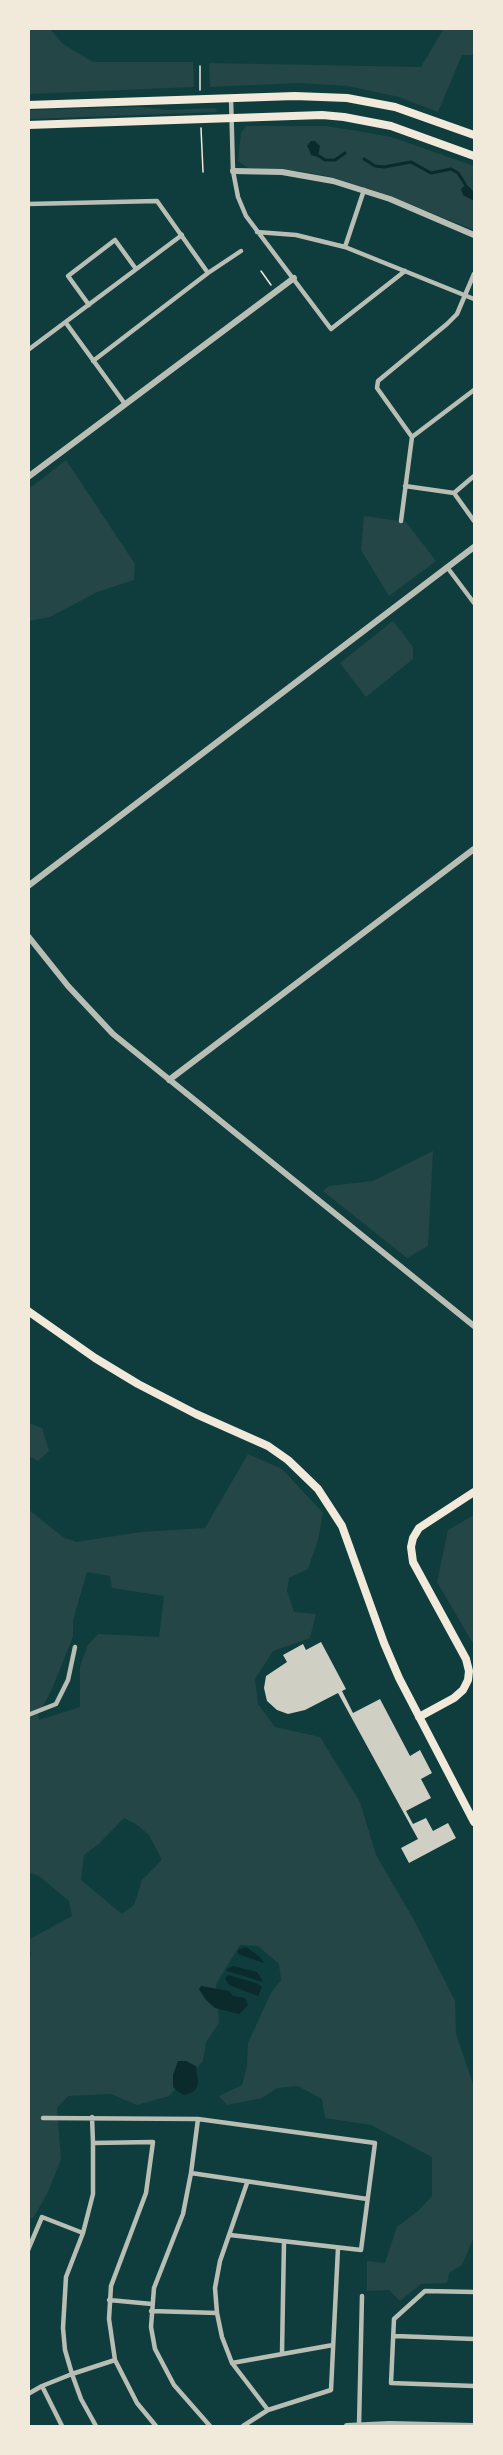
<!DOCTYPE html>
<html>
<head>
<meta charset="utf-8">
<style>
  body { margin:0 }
  #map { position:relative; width:503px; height:2455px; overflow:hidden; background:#0f3d3e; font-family:"Times New Roman",serif }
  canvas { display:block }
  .frame { position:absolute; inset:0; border:30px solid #f1e9da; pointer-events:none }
</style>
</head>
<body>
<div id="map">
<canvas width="503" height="2455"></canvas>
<div class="frame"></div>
</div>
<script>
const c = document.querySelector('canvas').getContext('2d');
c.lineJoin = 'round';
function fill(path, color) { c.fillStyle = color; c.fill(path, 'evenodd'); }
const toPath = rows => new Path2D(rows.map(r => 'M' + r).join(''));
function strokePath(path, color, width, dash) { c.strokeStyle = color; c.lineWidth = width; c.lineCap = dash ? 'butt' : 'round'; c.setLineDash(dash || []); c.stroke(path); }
const green = toPath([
  [444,28,474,29,474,55,462,55,438,112,399,97,348,86,298,83,210,87,209,63,421,67],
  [28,29,50,29,63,44,93,62,193,62,194,87,29,94],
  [140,107,169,110,215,108,217,112,29,119,29,110],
  [246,126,326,126,358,131,391,137,474,166,474,230,390,196,332,177,299,171,248,168,238,161,241,133],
  [66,460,135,564,134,580,97,592,50,617,29,621,29,489],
  [364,516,406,522,436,561,389,596,361,550],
  [393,621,413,647,413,659,366,697,340,663],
  [433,1151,428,1246,407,1258,323,1191,329,1186,373,1181],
  [29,1423,42,1428,49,1451,38,1461,29,1456],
  [248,1454,282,1469,323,1513,318,1540,308,1569,289,1578,287,1591,294,1612,316,1614,310,1638,273,1651,255,1679,258,1704,275,1727,320,1737,360,1802,376,1855,414,1920,455,2001,456,2034,474,2087,474,2237,462,2265,449,2273,447,2283,421,2284,400,2301,389,2290,367,2291,367,2261,385,2263,397,2227,418,2211,432,2196,432,2157,371,2125,325,2118,322,2099,298,2086,277,2088,262,2098,227,2105,219,2096,242,2085,247,2066,248,2043,271,1993,281,1980,279,1964,258,1946,240,1945,216,1984,219,2023,206,2042,203,2061,169,2096,137,2105,111,2094,68,2096,57,2108,61,2159,48,2192,34,2217,29,2219,28,1957,31,1955,28,1940,72,1916,69,1901,39,1876,29,1872,29,1510,63,1537,76,1542,141,1532,205,1528],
  [87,1572,110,1576,112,1588,164,1596,159,1637,98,1634,88,1645,80,1666,80,1707,39,1720,38,1715,51,1691,73,1637,73,1620],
  [124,1818,136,1824,149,1835,162,1860,142,1880,134,1905,122,1914,81,1880,84,1855,99,1844],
  [474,1515,474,1645,437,1582,448,1530]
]);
const water = toPath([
  [311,141,315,141,320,146,318,157,311,155,309,149,307,146],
  [466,184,474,192,474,201,463,195,461,189],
  [246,1947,260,1957,264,1963,238,1954,238,1950],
  [233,1966,257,1972,263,1982,227,1971,227,1969],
  [228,1975,256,1983,262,1987,258,1996,229,1985,225,1978],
  [201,1986,229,1991,233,1996,245,1998,248,2005,239,2014,215,2008,206,2000,199,1989],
  [178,2061,186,2061,196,2066,198,2083,196,2089,191,2093,184,2095,177,2091,173,2087,173,2075]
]);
const stream = toPath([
  [319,156,325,160,335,160,345,153],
  [364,159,375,166,384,167,411,162,431,173,451,169,458,173,465,184]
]);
const building = toPath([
  [321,1642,346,1689,342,1691,353,1713,380,1699,410,1756,420,1750,432,1773,421,1779,431,1798,406,1811,413,1824,426,1818,433,1831,448,1823,456,1838,409,1863,401,1848,418,1839,338,1693,305,1710,288,1714,277,1710,267,1701,264,1688,266,1676,287,1662,283,1655,303,1644,306,1650]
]);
const path = toPath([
  [200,66,200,90],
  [201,128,203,172],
  [261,271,271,285]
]);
const minor = toPath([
  [231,98,233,171,238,197,246,216,331,329,405,271],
  [28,204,157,201,208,273],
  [257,232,296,235,345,247,474,299],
  [345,247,364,190],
  [89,305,68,276,115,240,136,269],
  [66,323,125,404],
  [28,350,182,235],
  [93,361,208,273,241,251],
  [412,437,377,388,378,381,447,324,457,314,474,274],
  [405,486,454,493,474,476],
  [454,493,474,521],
  [401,521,412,437,474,390],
  [447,567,474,603],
  [28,1715,56,1704,68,1680,75,1647],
  [92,2117,93,2143],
  [43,2118,198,2119,375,2143,361,2250,230,2235],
  [191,2173,198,2119],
  [247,2183,220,2261,215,2288,217,2313,222,2337,232,2363,268,2410],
  [28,2250,42,2217,83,2233],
  [474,2292,425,2291,394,2319,391,2383,474,2386],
  [109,2300,152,2304],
  [151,2311,217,2313],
  [395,2336,474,2339],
  [282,2353,284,2242],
  [232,2363,333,2345],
  [42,2386,62,2426],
  [28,2394,42,2386,72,2374,115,2360],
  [96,2426,81,2399,72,2374,65,2350,63,2328,66,2277,83,2233,93,2194,93,2143,153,2142,146,2193,111,2286,109,2319,115,2360,137,2403,156,2426],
  [210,2426,174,2385,155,2349,151,2327,154,2288,183,2214,191,2173,367,2199],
  [243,2426,268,2410,331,2390,338,2248],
  [359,2426,362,2296]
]);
const tertiary = toPath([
  [233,171,282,172,333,181,390,199,474,235],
  [28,477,294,278],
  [28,886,474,547],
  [28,936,68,986,113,1034,474,1326],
  [169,1080,474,849],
  [347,2426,390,2424,474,2426]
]);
const primary = toPath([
  [28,105,295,96,347,98,395,107,474,135],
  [28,125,322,115,344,117,391,126,474,156],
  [28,1311,95,1358,138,1384,196,1414,268,1446,288,1460,318,1489,342,1526,384,1643,399,1678,474,1822],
  [419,1717,454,1698,463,1690,468,1680,469,1671,466,1659,413,1562,411,1547,413,1538,419,1528,474,1492]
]);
fill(green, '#244646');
fill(water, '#0a2a2b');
strokePath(stream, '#0a2a2b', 3);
fill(building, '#cfcfc3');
strokePath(path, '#f1e9da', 1.5);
strokePath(minor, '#b8beb3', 4.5);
strokePath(tertiary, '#b8beb3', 6);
strokePath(primary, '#f1e9da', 8);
</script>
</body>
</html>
